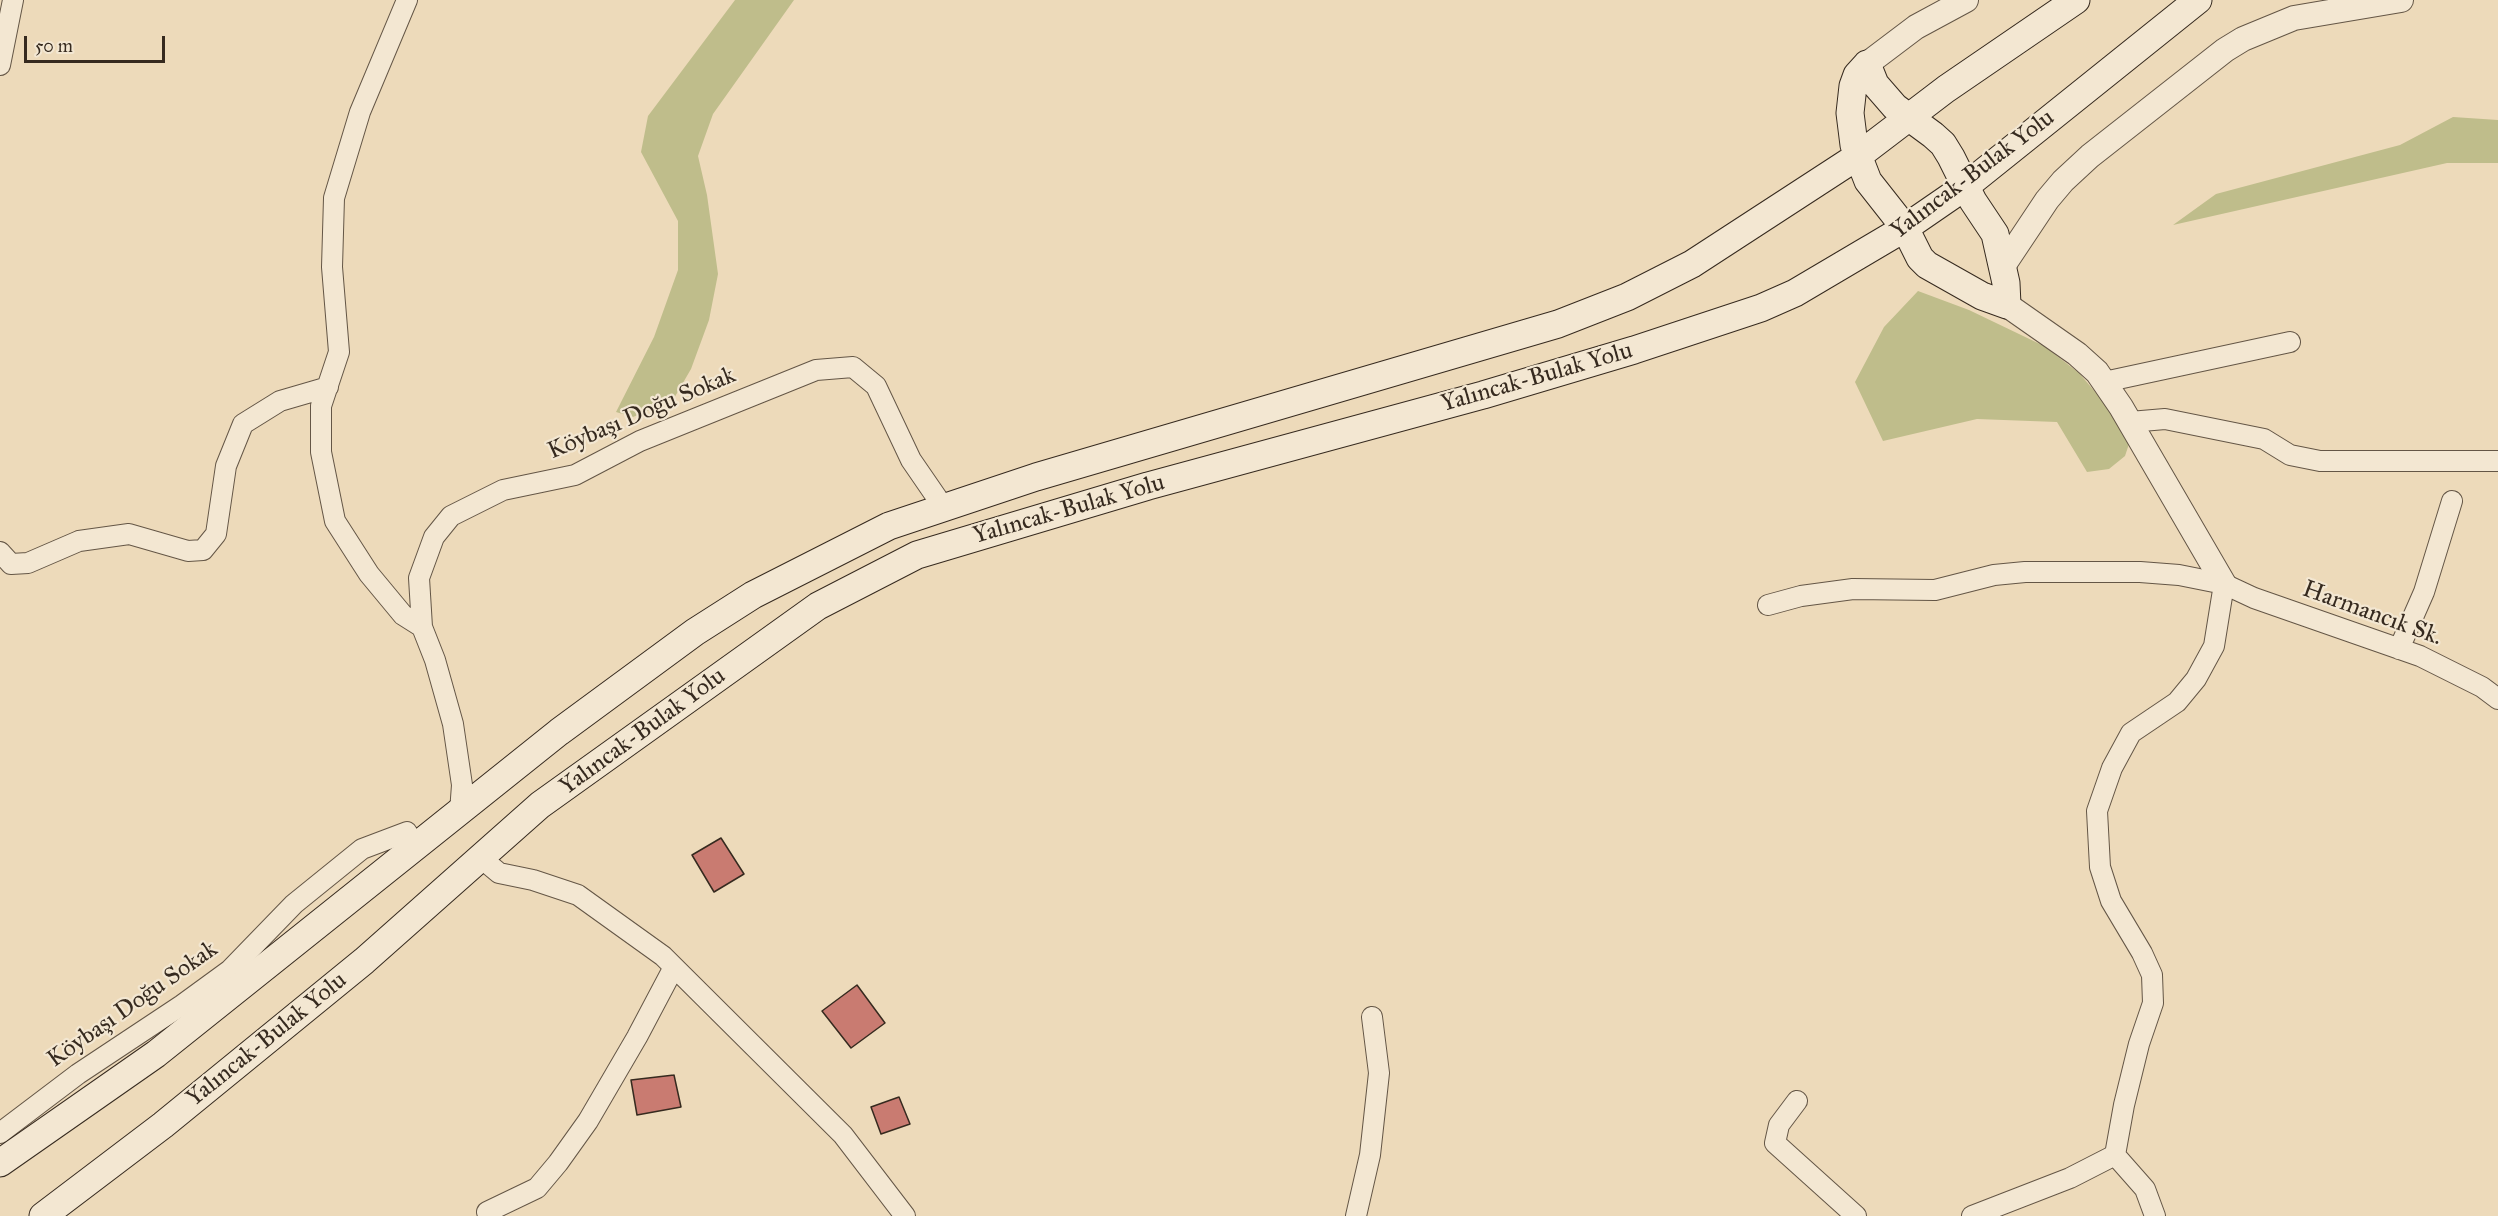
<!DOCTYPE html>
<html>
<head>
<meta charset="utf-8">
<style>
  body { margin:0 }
  #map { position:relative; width:2498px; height:1216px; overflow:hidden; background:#eddaba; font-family:"IM FELL Great Primer",serif }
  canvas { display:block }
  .scale { position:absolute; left:24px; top:36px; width:141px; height:27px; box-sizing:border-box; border:3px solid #362a1f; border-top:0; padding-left:8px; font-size:18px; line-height:21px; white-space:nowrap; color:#362a1f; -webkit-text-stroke:4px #f3e7d2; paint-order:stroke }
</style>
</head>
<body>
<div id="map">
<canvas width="2498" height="1216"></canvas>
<div class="scale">50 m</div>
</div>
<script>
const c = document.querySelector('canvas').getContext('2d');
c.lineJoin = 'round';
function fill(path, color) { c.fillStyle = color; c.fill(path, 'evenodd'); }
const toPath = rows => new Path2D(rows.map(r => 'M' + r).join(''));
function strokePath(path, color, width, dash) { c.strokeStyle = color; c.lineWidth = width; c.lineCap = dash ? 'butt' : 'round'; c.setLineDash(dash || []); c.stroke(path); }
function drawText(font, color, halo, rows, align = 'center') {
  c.font = font + ' "IM FELL Great Primer",serif'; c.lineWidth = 4.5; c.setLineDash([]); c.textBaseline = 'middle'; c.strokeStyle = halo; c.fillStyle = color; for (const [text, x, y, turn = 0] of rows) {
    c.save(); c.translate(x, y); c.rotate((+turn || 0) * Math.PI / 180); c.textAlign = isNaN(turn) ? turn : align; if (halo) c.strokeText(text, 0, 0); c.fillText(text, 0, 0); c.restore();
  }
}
const green = toPath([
  [735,0,794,0,713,114,698,156,707,195,718,274,709,320,691,369,673,400,633,417,616,412,654,337,678,270,678,221,641,152,648,116],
  [2453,117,2498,120,2498,163,2447,163,2173,225,2216,194,2400,145],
  [1918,291,1969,310,2044,346,2079,373,2132,435,2125,456,2109,469,2087,472,2057,422,1977,419,1883,441,1855,382,1884,327]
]);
const building = toPath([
  [721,838,744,874,714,892,692,855,721,838],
  [857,985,885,1023,851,1048,822,1011,857,985],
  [674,1075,681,1107,637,1115,631,1080,674,1075],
  [899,1097,910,1124,881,1134,871,1107,899,1097]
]);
const minor = toPath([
  [407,0,360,112,334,198,332,267,339,352,321,406,321,452,335,521,369,574,403,615,422,627],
  [0,65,13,0],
  [2104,382,2290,342],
  [2130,422,2165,419,2264,439,2290,455,2320,461,2498,461],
  [0,552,11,564,28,563,79,541,129,534,188,551,203,550,216,534,226,466,243,424,280,401,328,387],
  [1768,605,1801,596,1853,589,1935,590,1994,575,2025,572,2140,572,2179,575,2224,584,2254,598,2420,656,2482,687,2498,699],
  [2399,649,2424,592,2452,501],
  [460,812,462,785,453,724,435,660,422,627,419,578,434,537,451,516,503,490,575,475,640,441,816,370,853,367,876,386,911,460,944,508],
  [481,858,499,873,533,880,578,895,663,956,843,1135,905,1216],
  [1797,1101,1779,1125,1775,1143,1856,1216],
  [0,1133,78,1074,182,1005,230,970,294,904,362,849,407,832],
  [2115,1155,2145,1189,2155,1216],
  [487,1212,537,1188,558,1163,588,1121,637,1037,674,967],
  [1356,1216,1370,1155,1379,1073,1372,1017],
  [1972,1216,2070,1178,2115,1155,2124,1105,2139,1044,2153,1003,2152,975,2142,953,2111,901,2100,867,2097,811,2112,768,2131,733,2177,702,2196,679,2214,646,2224,584]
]);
const tertiary = toPath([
  [1867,64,1916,27,1966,0],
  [2003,266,2047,200,2063,181,2090,156,2225,50,2243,39,2294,18,2401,0],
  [2007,305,2077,354,2097,372,2121,407,2224,584]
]);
const secondary = toPath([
  [1867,64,1875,84,1895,107,1933,135,1943,144,1951,157,1973,201,1995,234,2006,283,2007,305,1982,296,1927,265,1920,258,1905,228,1868,181,1854,145,1850,113,1853,86,1857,75,1867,64],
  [0,1163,156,1054,559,732,695,632,753,595,889,526,1036,477,1558,324,1627,297,1692,264,1858,156,1946,89,2076,0],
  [43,1216,163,1125,364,961,540,805,818,606,917,555,1148,486,1483,395,1634,350,1761,308,1795,293,1905,228,1966,186,2198,0]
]);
const streetNames = [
  ["Yalıncak-Bulak Yolu",1973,175,-37],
  ["Yalıncak-Bulak Yolu",1537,378,-16],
  ["Köybaşı Doğu Sokak",642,414,-23],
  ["Yalıncak-Bulak Yolu",1069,510,-16],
  ["Harmancık Sk.",2372,614,20],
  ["Yalıncak-Bulak Yolu",643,732,-36],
  ["Köybaşı Doğu Sokak",133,1005,-35],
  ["Yalıncak-Bulak Yolu",267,1040,-39]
];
fill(green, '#bfbd8b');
fill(building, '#c97b71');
strokePath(building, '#362a1f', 1.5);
strokePath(minor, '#645646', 22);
strokePath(tertiary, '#645646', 26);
strokePath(secondary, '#362a1f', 29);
strokePath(minor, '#f3e7d2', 20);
strokePath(tertiary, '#f3e7d2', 24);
strokePath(secondary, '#f3e7d2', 27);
drawText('24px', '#362a1f', '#f3e7d2', streetNames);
</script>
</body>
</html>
